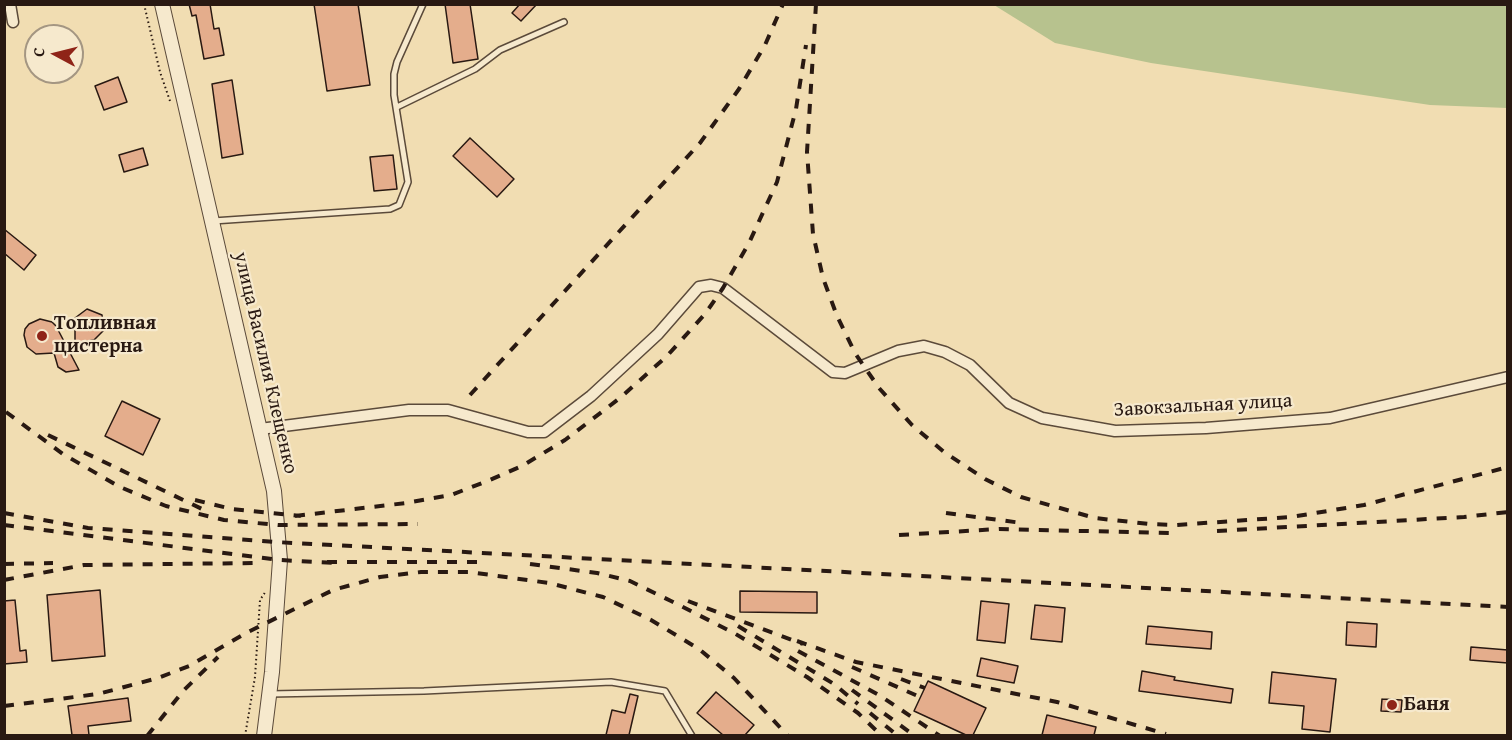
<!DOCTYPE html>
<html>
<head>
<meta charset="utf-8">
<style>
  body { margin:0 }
  #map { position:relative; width:1512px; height:740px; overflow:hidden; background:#f1ddb2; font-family:"Gentium Book Plus",serif }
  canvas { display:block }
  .frame { position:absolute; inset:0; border:6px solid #291912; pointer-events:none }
  .north { position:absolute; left:24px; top:24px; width:60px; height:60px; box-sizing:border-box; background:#f6e9cd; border:2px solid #a49682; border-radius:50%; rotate:277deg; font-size:16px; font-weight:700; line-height:24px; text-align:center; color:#291912 }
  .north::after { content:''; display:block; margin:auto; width:21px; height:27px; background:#8f2418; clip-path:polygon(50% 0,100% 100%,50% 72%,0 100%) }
</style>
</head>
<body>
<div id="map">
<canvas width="1512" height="740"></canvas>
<div class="frame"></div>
<div class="north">С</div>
</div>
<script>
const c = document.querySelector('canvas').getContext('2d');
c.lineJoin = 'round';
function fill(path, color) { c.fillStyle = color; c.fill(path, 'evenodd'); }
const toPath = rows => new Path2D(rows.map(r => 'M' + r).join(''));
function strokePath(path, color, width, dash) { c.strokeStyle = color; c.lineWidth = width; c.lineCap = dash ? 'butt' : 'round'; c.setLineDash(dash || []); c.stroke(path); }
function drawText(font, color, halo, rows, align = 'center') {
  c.font = font + ' "Gentium Book Plus",serif'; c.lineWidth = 4.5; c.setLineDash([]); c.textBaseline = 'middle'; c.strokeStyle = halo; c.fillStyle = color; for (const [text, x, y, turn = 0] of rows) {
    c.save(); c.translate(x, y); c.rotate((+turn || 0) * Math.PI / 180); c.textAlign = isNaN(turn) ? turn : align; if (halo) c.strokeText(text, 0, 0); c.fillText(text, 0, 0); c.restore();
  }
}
const green = toPath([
  [994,5,1507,5,1507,108,1430,105,1151,63,1055,43]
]);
const building = toPath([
  [189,4,210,4,214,29,219,28,224,55,204,59,196,15,192,16,189,4],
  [314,4,358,4,370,85,327,91,314,4],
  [445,4,470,4,478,59,453,63,445,4],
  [520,4,537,4,521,21,512,13,520,4],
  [118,77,127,102,104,110,95,86,118,77],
  [232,80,243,154,222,158,212,84,232,80],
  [470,138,514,179,497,197,453,156,470,138],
  [143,148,148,165,124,172,119,155,143,148],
  [393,155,397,189,374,191,370,157,393,155],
  [4,229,36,255,24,270,4,253,4,229],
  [87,309,102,315,104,330,94,340,75,343,75,318,87,309],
  [40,319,52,322,56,326,79,370,66,372,58,367,54,353,36,354,27,347,24,335,25,329,29,324,40,319],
  [122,401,160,419,143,455,105,436,122,401],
  [100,590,105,656,52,661,47,595,100,590],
  [740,591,817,592,817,613,740,612,740,591],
  [15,600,20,651,26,650,27,662,4,664,4,601,15,600],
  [981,601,1009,604,1005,643,977,640,981,601],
  [1035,605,1065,608,1062,642,1031,639,1035,605],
  [1347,622,1377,624,1376,647,1346,645,1347,622],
  [1148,626,1212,632,1211,649,1146,644,1148,626],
  [1471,647,1508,650,1508,663,1470,660,1471,647],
  [981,658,1018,666,1014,683,977,676,981,658],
  [1142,671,1175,677,1174,680,1233,689,1231,703,1139,691,1142,671],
  [1272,672,1336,679,1330,732,1302,729,1304,706,1269,703,1272,672],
  [928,681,986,708,973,735,966,735,914,711,928,681],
  [716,692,754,725,745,735,723,735,697,713,716,692],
  [630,694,638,696,629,735,606,735,612,710,625,713,630,694],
  [128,698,131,721,88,726,89,735,72,735,68,706,128,698],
  [1382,699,1402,700,1401,712,1381,711,1382,699],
  [1047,715,1096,727,1094,735,1042,735,1047,715]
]);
const path = toPath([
  [144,4,160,72,170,101],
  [245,736,255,677,260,600,266,591]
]);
const service = toPath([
  [397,107,475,69,500,50,564,22],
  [213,221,390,209,399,205,408,182,394,95,394,74,397,62,423,4],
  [270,694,424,691,611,682,665,691,692,736]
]);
const minor = toPath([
  [10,4,13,22],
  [260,429,409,410,448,410,528,432,544,432,591,396,658,334,699,287,711,285,723,288,833,372,845,373,898,351,924,346,945,352,970,365,1009,403,1042,418,1115,431,1206,428,1330,418,1508,377]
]);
const tertiary = toPath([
  [162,4,274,491,280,560,272,672,264,736]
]);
const rail = toPath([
  [816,4,807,152,813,234,823,278,837,316,855,353,879,388,912,425,944,452,985,479,1021,497,1095,518,1149,524,1176,525,1291,517,1364,505,1508,467],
  [470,395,700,143,739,89,765,45,783,4],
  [6,412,63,454,120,487,166,506,224,520,278,525,418,524],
  [48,435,202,509],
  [195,500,232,509,301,516],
  [4,513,88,528,275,542,1508,607],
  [946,513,1022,523],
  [295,516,406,503,451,495,490,480,522,466,565,440,620,398,667,356,705,314,723,288,749,243,777,182,796,109,806,45],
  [4,525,280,560,335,563],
  [1217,531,1464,517,1508,512],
  [899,535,999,529,1169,533],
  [327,562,486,562],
  [4,564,53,563],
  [530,564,597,573,630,581,671,601,734,633,807,677,858,713,882,736],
  [4,580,84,565,256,563],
  [688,601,803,644],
  [738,626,834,684,858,704],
  [797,641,856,662,1057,702,1166,734],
  [798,651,879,695,940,736],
  [852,667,920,697],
  [901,679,925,688],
  [852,690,915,736],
  [4,706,98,694,158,678,189,666,248,632,333,590,380,577,421,572,469,572,549,583,603,597,651,620,699,649,734,678,788,736],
  [870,713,898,736],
  [147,736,184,690,218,657]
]);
const markers = [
  [42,336,6,"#8f2418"],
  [1392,705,6,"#8f2418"]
];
const poiNames = [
  ["Топливная",54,324],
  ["цистерна",54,347],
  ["Баня",1404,705]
];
const streetNames = [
  ["улица Василия Клещенко",265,363,77],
  ["Завокзальная улица",1203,406,-3]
];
fill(green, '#b7c28e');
fill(building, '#e4ad8c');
strokePath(building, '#291912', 1.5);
strokePath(service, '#5b4a3a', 8);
strokePath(minor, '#5b4a3a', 13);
strokePath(tertiary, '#5b4a3a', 16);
strokePath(path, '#291912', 2, [1.5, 3]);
strokePath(service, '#f6e9cd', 5);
strokePath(minor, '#f6e9cd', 10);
strokePath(tertiary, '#f6e9cd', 14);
strokePath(rail, '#291912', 4, [10, 10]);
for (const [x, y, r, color] of markers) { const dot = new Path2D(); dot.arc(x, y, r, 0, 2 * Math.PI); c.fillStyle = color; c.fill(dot); strokePath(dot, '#f6e9cd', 2); }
drawText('bold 20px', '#291912', '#f6e9cd', poiNames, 'left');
drawText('20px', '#291912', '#f6e9cd', streetNames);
</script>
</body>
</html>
